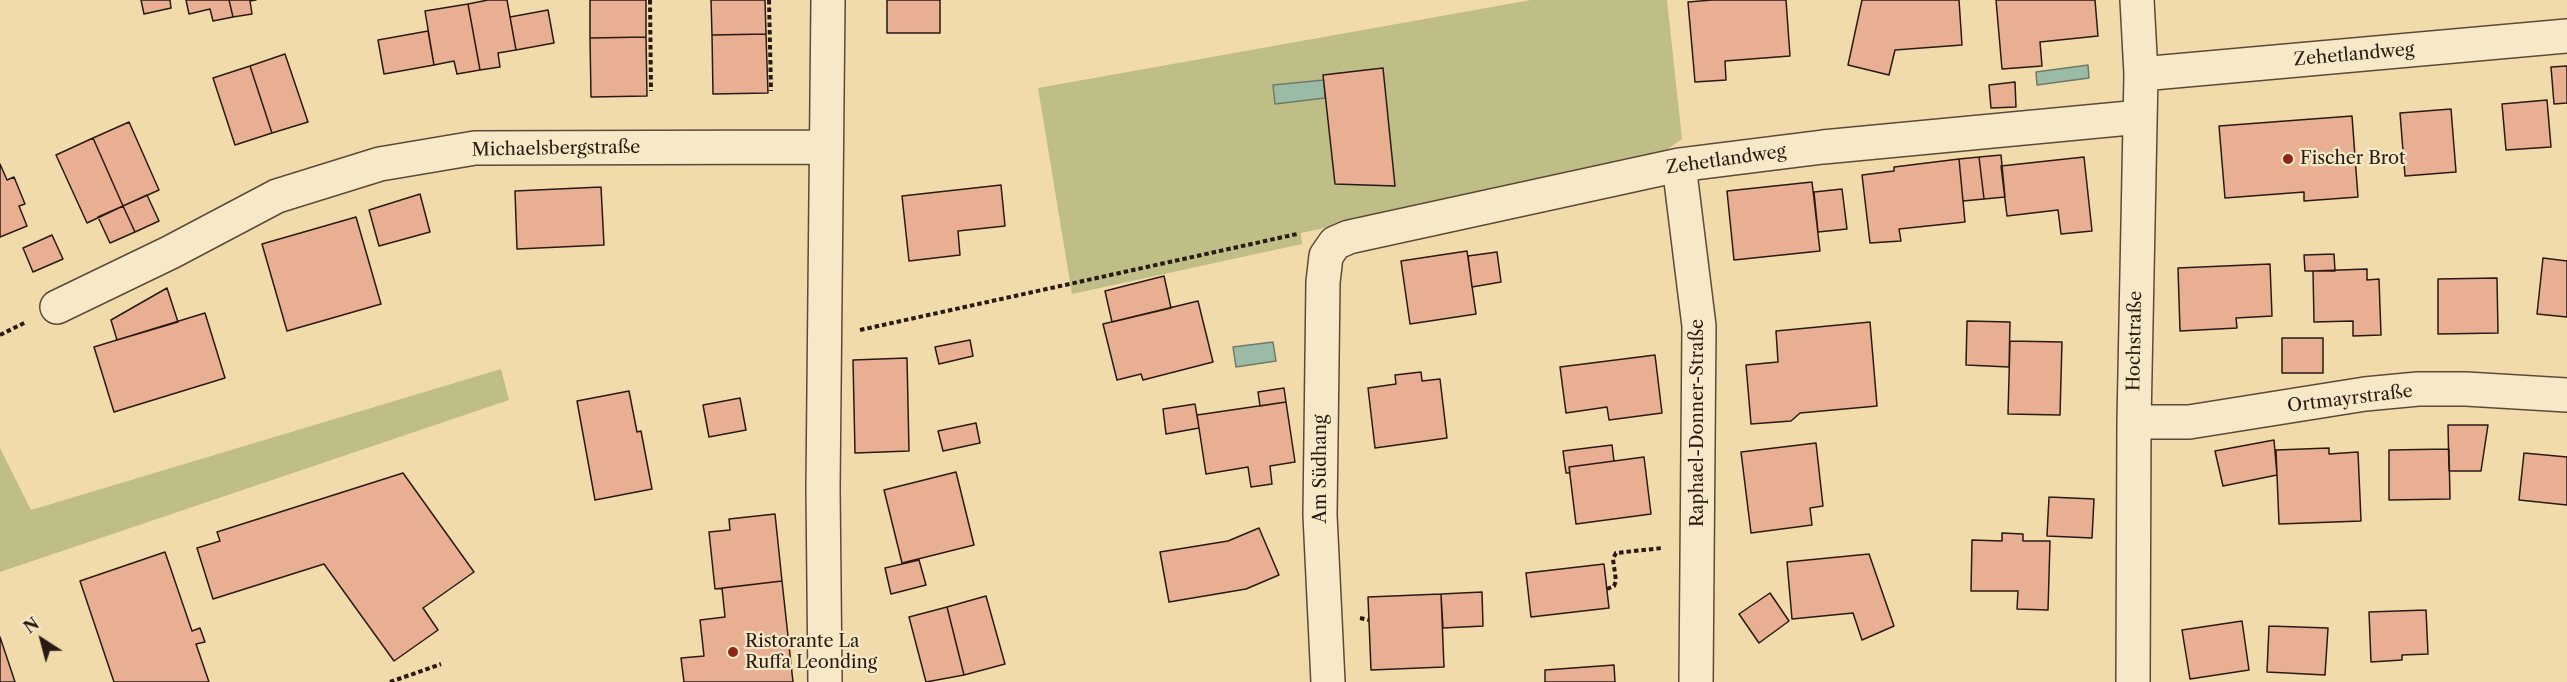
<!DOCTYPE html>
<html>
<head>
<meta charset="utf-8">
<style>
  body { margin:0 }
  #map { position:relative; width:2567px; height:682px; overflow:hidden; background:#f2dbab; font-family:"Libre Caslon Text",serif }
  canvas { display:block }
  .north { position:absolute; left:12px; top:610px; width:60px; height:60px; -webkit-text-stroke:4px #f7e8c8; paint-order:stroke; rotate:324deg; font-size:16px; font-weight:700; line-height:24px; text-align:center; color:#291a13 }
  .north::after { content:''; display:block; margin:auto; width:21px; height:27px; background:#291a13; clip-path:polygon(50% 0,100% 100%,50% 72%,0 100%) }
</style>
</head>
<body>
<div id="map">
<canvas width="2567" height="682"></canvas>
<div class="north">N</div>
</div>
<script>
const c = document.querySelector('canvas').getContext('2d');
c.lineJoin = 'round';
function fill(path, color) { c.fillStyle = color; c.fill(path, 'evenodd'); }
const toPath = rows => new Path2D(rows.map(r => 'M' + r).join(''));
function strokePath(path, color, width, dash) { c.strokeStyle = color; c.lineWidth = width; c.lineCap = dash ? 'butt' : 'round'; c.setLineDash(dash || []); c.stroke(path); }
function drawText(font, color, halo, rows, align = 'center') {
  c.font = font + ' "Libre Caslon Text",serif'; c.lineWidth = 4.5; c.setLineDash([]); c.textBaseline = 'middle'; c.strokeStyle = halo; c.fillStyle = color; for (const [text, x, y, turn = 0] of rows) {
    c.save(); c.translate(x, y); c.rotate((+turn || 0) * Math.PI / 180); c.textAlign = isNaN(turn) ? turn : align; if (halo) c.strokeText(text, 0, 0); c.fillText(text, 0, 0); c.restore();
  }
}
const green = toPath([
  [1531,0,1667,0,1682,139,1665,151,1634,161,1301,233,1302,244,1072,294,1038,88],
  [501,369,509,400,0,572,0,448,31,510]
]);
const water = toPath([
  [2088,65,2089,78,2037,85,2036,72,2088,65],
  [1324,80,1325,98,1275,104,1273,85,1324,80],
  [1273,342,1276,361,1236,367,1233,347,1273,342]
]);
const building = toPath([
  [141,0,170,0,171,8,144,14,141,0],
  [186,0,229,0,233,17,213,21,210,9,189,14,186,0],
  [229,0,256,0,250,1,252,14,233,17,229,0],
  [488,0,507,0,516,50,498,53,500,67,480,70,468,4,488,0],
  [590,0,646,0,646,37,590,38,590,0],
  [711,0,765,0,766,34,712,35,711,0],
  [887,0,940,0,940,33,887,33,887,0],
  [1712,0,1786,0,1790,56,1725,61,1726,80,1695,82,1688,2,1712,0],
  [1862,0,1959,0,1962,45,1895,50,1889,75,1848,65,1862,0],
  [1996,0,2095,0,2098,36,2040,42,2042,66,2002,69,1996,0],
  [468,4,480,70,457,74,454,61,434,65,425,11,468,4],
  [548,10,554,43,516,50,510,17,548,10],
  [428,31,434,65,384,74,378,40,428,31],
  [766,34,768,93,713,94,712,35,766,34],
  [646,37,647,96,591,97,590,38,646,37],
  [285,54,308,122,272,133,250,66,285,54],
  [250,66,272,133,235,145,213,78,250,66],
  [2567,66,2567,103,2554,104,2551,67,2567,66],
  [1383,68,1395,186,1335,184,1323,75,1383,68],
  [2015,82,2016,107,1991,108,1989,85,2015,82],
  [2547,100,2551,147,2506,150,2502,104,2547,100],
  [2451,109,2456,172,2405,176,2400,113,2451,109],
  [2352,116,2358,197,2304,201,2304,192,2225,198,2219,126,2352,116],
  [129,122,159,190,123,206,93,138,129,122],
  [93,138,123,206,87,223,56,155,93,138],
  [2001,155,2005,197,1984,199,1979,157,2001,155],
  [1979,157,1984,199,1963,201,1959,159,1979,157],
  [2084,157,2092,231,2061,234,2058,210,2007,216,2001,166,2084,157],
  [1959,159,1965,222,1899,229,1901,241,1870,243,1862,175,1894,171,1894,167,1959,159],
  [0,164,7,180,14,177,25,204,19,206,27,226,0,237,0,164],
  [1812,182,1820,251,1734,260,1727,191,1812,182],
  [1001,185,1005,226,958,231,960,255,909,261,902,196,1001,185],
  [601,187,604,245,517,249,515,191,601,187],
  [1842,189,1847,229,1818,232,1814,192,1842,189],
  [420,194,430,232,379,246,369,210,420,194],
  [147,195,159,221,135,232,123,206,147,195],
  [123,206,135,232,110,243,98,217,123,206],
  [356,217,381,304,287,331,262,244,356,217],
  [52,235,63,259,33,272,23,248,52,235],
  [1467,251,1476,314,1410,324,1401,261,1467,251],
  [1497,252,1501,282,1472,287,1468,256,1497,252],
  [2334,254,2335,271,2305,271,2304,255,2334,254],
  [2543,258,2567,261,2567,317,2537,314,2543,258],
  [2270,264,2272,316,2236,318,2237,328,2180,331,2178,268,2270,264],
  [2367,269,2367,280,2379,279,2381,335,2353,336,2353,321,2314,322,2313,271,2367,269],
  [1164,276,1171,308,1112,322,1105,291,1164,276],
  [2497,278,2498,333,2438,334,2438,279,2497,278],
  [167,288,178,322,117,340,111,320,167,288],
  [1198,301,1213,362,1143,380,1141,374,1117,380,1103,324,1198,301],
  [205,313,225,378,114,412,94,347,205,313],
  [1967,321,2010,322,2009,367,1966,365,1967,321],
  [1870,322,1877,406,1800,413,1791,421,1751,424,1746,365,1778,362,1776,331,1870,322],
  [2282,338,2323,338,2323,373,2282,373,2282,338],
  [970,340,973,356,939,364,935,347,970,340],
  [2010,341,2062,342,2060,415,2008,414,2010,341],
  [1655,355,1662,413,1609,420,1607,407,1566,413,1560,367,1655,355],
  [907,358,909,451,855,453,853,360,907,358],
  [1421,372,1422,381,1440,379,1447,438,1375,448,1368,388,1396,384,1395,375,1421,372],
  [1284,388,1286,402,1260,406,1258,392,1284,388],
  [629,391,637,432,641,431,652,489,595,500,577,401,629,391],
  [740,398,746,430,709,437,703,405,740,398],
  [1286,402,1295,462,1270,466,1272,484,1251,487,1248,467,1206,474,1197,415,1286,402],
  [1195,404,1199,428,1166,434,1163,409,1195,404],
  [976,423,980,443,943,451,938,431,976,423],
  [2448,425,2488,425,2481,471,2449,471,2448,425],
  [2274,440,2277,475,2223,486,2215,451,2274,440],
  [1816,443,1823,506,1810,508,1812,525,1751,533,1741,452,1816,443],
  [1612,445,1614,461,1569,467,1570,473,1566,473,1563,451,1612,445],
  [2329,448,2329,454,2358,452,2361,521,2279,524,2276,450,2329,448],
  [2449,449,2450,499,2389,500,2389,450,2449,449],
  [2524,453,2567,457,2567,505,2519,500,2524,453],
  [1644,457,1651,514,1576,524,1569,467,1644,457],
  [956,472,974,545,902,563,884,490,956,472],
  [403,473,474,572,423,608,438,630,394,661,324,564,213,599,197,548,220,541,217,532,403,473],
  [2049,497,2094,499,2092,538,2047,536,2049,497],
  [775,514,782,581,715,589,709,532,730,530,729,519,775,514],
  [1259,528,1279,575,1246,589,1169,602,1160,552,1228,541,1259,528],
  [2002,533,2023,534,2023,541,2050,541,2048,610,2017,609,2018,591,1971,591,1972,540,2002,541,2002,533],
  [165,552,192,631,200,628,205,642,196,644,209,682,114,682,80,581,165,552],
  [1869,554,1894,626,1862,640,1853,613,1792,619,1787,562,1869,554],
  [919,560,926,585,891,594,885,568,919,560],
  [1604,564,1609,608,1531,617,1526,573,1604,564],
  [782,581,793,682,684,682,681,658,704,656,700,620,725,617,722,588,782,581],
  [1482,592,1483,626,1443,628,1441,594,1482,592],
  [1770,593,1789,621,1759,643,1739,614,1770,593],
  [1441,594,1444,667,1371,670,1368,597,1441,594],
  [986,596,1005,664,964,675,947,607,986,596],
  [947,607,964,675,926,682,909,617,947,607],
  [2426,610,2428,654,2402,655,2402,660,2371,662,2369,612,2426,610],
  [2242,621,2249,670,2190,679,2182,630,2242,621],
  [2269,626,2328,628,2325,675,2267,672,2269,626],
  [0,637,15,682,0,682,0,637],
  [1614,665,1615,682,1545,682,1545,670,1614,665]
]);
const path = toPath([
  [650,0,651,91],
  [769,0,771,91],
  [860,330,1297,234],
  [0,335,26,322],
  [1607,589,1614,586,1616,581,1613,559,1616,553,1662,548],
  [1360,618,1369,620],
  [390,682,441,664]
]);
const minor = toPath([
  [2141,74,2567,36],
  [1679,165,1699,326,1696,682],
  [57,307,171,252,277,196,380,164,475,148,826,147],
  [2134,422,2189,422,2365,394,2418,389,2466,389,2567,395],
  [825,682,823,488,828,0],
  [1328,682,1320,515,1323,282,1326,256,1335,243,1349,237,1679,165,1823,147,2140,117],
  [2133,682,2134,422,2141,74,2137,0]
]);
const markers = [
  [2288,159,6,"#8f2418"],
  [733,652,6,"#8f2418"]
];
const streetNames = [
  ["Zehetlandweg",2354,55,-5],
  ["Michaelsbergstraße",556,149,-1],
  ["Zehetlandweg",1726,160,-8],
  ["Hochstraße",2135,341,-89],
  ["Ortmayrstraße",2350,399,-7],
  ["Raphael-Donner-Straße",1698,423,-90],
  ["Am Südhang",1321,469,-90]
];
const poiNames = [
  ["Fischer Brot",2300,159],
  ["Ristorante La",745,642],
  ["Ruffa Leonding",745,663]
];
fill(green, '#bfbe86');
fill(water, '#9cbba6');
strokePath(water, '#6e7b6b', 1.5);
fill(building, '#e9af92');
strokePath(building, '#291a13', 1.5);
strokePath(minor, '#5b4a39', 36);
strokePath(path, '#291a13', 4, [4.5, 3]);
strokePath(minor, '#f7e8c8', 33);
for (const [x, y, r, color] of markers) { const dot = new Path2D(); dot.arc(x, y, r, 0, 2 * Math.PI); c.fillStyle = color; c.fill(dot); strokePath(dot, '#f7e8c8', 2); }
drawText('18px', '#291a13', '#f7e8c8', streetNames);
drawText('18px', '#291a13', '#f7e8c8', poiNames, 'left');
</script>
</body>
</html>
